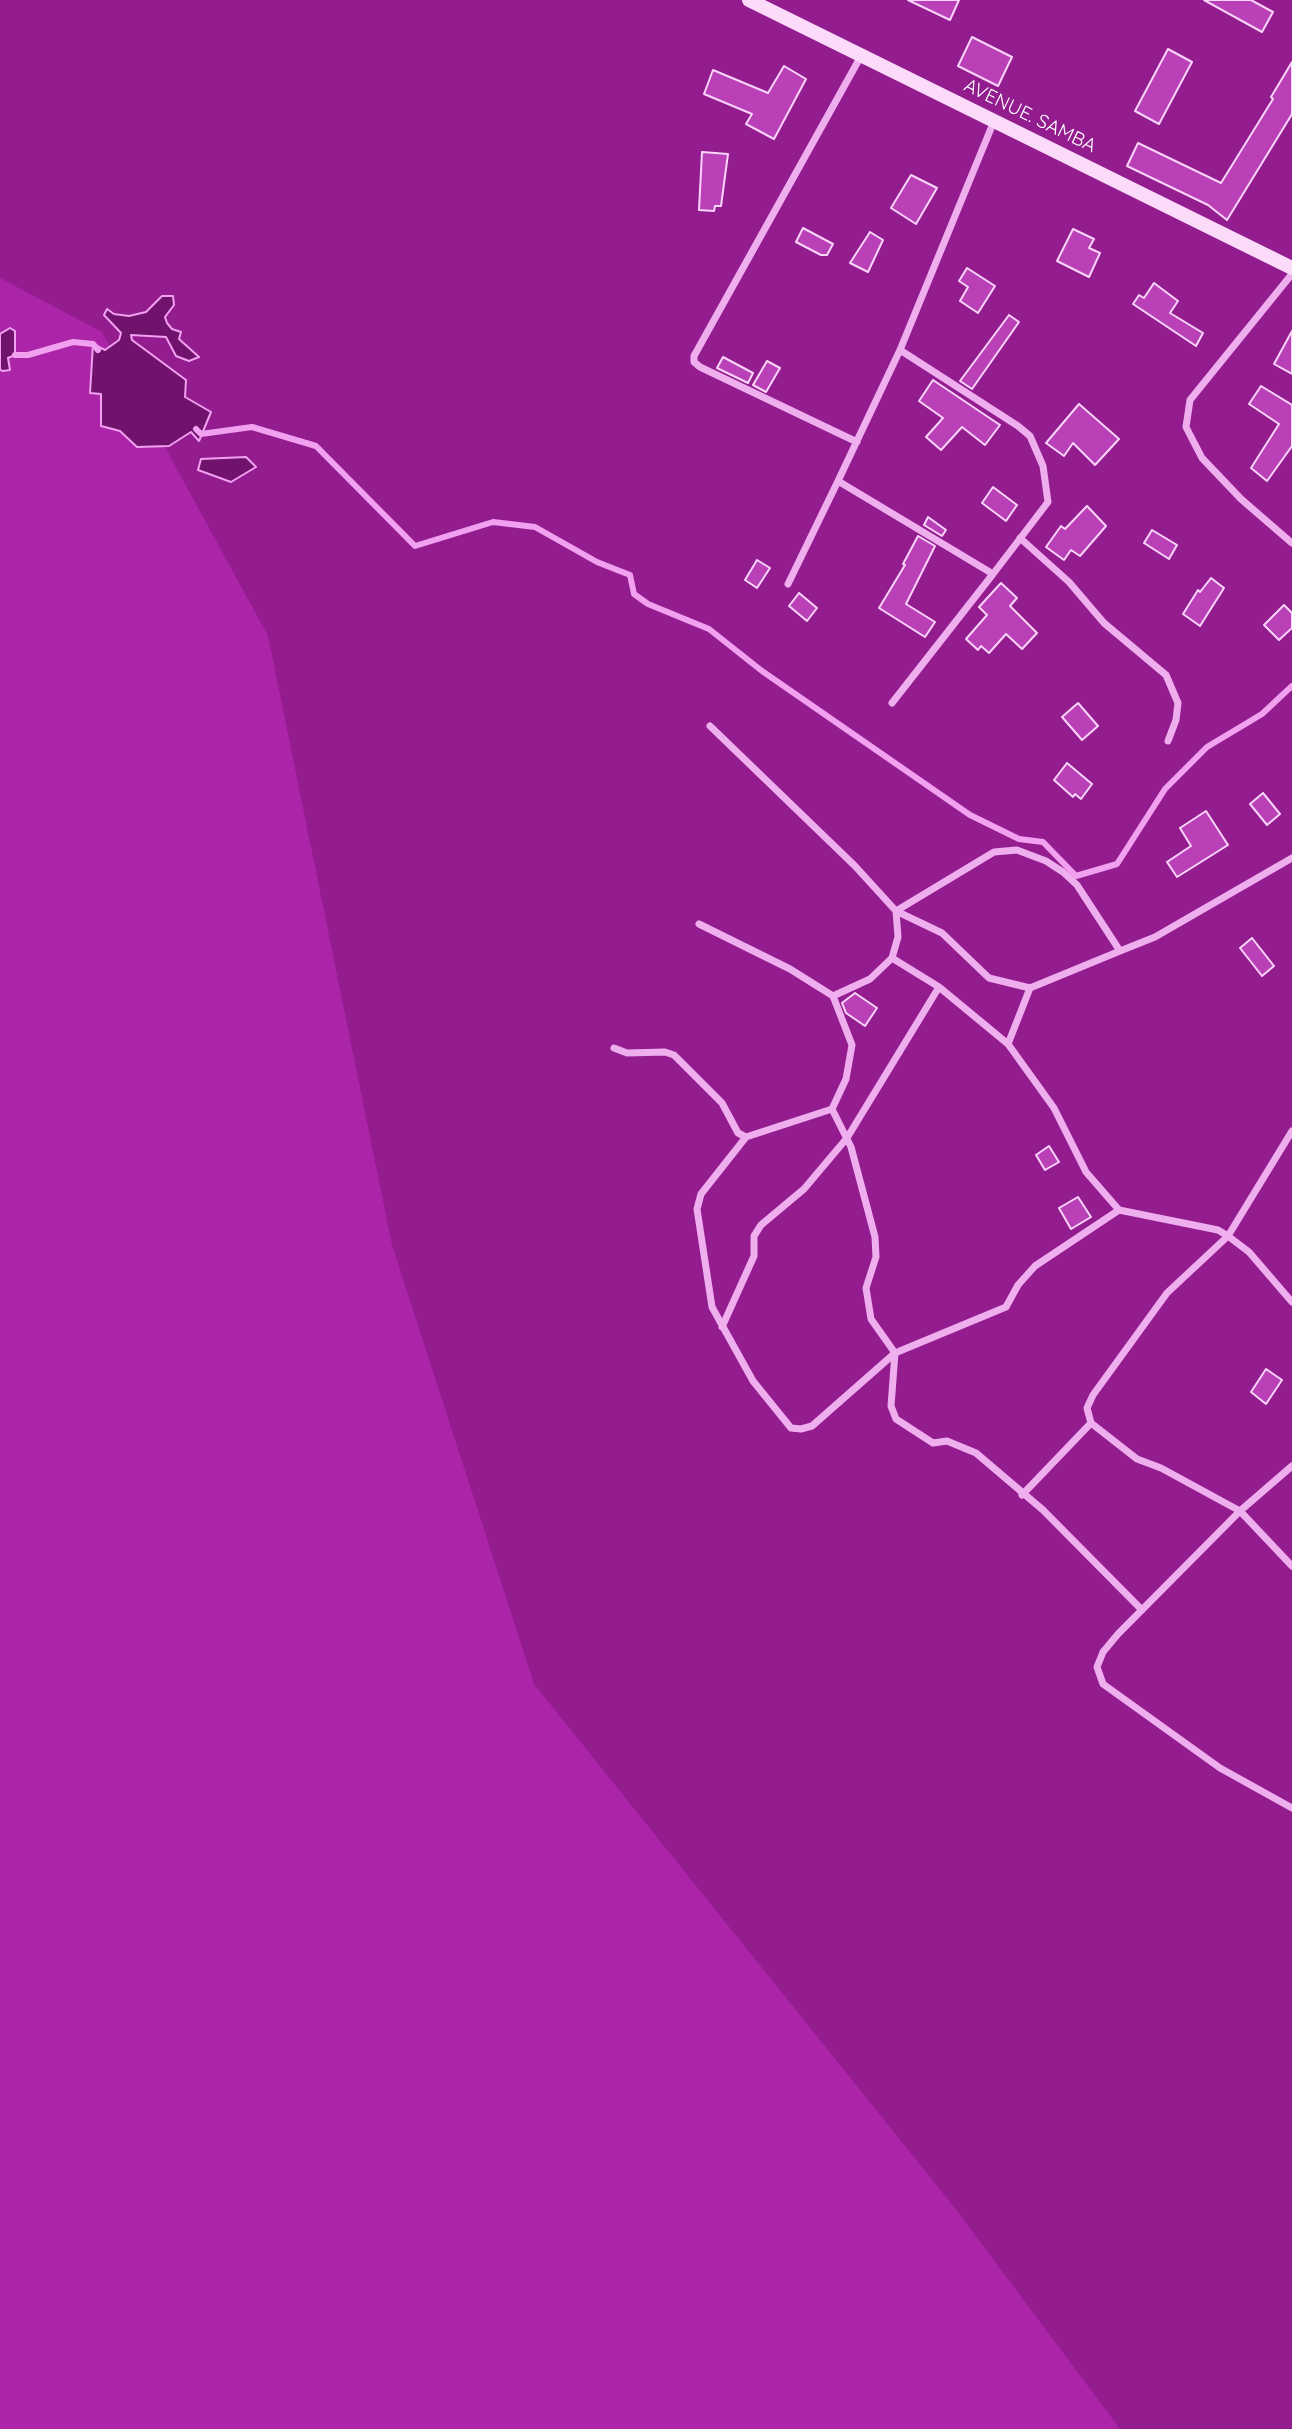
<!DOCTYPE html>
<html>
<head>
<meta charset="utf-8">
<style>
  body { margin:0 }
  canvas { display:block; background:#931c8f }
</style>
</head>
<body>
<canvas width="1292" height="2429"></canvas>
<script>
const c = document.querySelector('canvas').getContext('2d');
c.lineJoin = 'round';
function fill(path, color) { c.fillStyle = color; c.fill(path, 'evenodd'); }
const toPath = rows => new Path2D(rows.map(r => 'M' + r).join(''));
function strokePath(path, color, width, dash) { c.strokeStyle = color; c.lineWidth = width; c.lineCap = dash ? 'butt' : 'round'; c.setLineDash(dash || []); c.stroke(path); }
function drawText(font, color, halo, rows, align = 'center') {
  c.font = font + ' Quicksand,sans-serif'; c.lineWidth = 6; c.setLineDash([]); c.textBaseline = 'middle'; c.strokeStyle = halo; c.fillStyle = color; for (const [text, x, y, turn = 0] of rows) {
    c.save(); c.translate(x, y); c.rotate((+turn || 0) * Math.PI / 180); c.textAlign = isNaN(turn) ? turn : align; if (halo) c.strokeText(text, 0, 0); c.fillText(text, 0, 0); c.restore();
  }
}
const green = toPath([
  [0,278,102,332,268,636,392,1245,534,1684,954,2207,1120,2429,0,2429]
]);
const water = toPath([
  [162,296,173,296,174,305,165,317,167,323,172,329,181,332,179,339,199,357,189,361,176,356,166,337,131,335,132,340,186,380,185,397,211,412,199,441,191,432,169,446,137,447,120,431,101,426,101,394,90,393,93,344,105,350,119,340,121,333,104,315,107,309,114,314,129,316,146,312,162,296],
  [10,328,15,331,15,355,8,358,10,370,3,371,0,370,0,334,10,328],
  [246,457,256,467,231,482,198,470,201,459,246,457]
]);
const stream = toPath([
  [15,355,28,355,73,342,93,344,98,350],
  [196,429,201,434,252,427,316,446,415,546,493,522,535,527,597,562,630,575,634,594,648,604,709,629,762,671,970,815,1019,839,1043,842,1076,876,1117,864,1165,789,1207,747,1262,714,1292,686]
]);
const building = toPath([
  [908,0,959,0,950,20,908,0],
  [1204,0,1251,0,1273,12,1262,32,1204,0],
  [972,37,1012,57,998,86,958,66,972,37],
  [1168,49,1192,62,1159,124,1135,111,1168,49],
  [1292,62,1292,114,1227,220,1208,205,1127,166,1138,143,1221,183,1273,99,1271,97,1292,62],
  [784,66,806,79,774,139,746,124,752,114,704,94,713,70,768,93,784,66],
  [702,152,728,154,721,206,715,206,714,211,699,210,702,152],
  [911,175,937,188,916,224,891,208,911,175],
  [803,228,833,244,827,255,821,255,796,242,803,228],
  [1073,229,1094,239,1089,248,1100,253,1089,277,1057,261,1073,229],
  [870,232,883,240,868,272,850,263,870,232],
  [967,268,995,286,978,313,960,301,968,287,959,281,967,268],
  [1154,283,1178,301,1170,313,1203,333,1196,346,1133,304,1139,295,1144,298,1154,283],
  [1009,315,1019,322,972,389,960,381,1009,315],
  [1292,331,1292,374,1274,364,1292,331],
  [723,357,753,373,748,383,717,368,723,357],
  [767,361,780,368,766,392,753,385,767,361],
  [933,380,1000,425,985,445,962,427,941,450,926,437,943,418,919,401,933,380],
  [1261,386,1292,405,1292,446,1267,481,1251,468,1279,424,1249,404,1261,386],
  [1079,404,1119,439,1095,465,1073,443,1064,456,1046,443,1079,404],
  [993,487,1017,505,1006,521,982,503,993,487],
  [1087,506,1106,526,1080,556,1071,550,1064,560,1046,547,1061,526,1065,529,1087,506],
  [928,517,946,530,942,536,924,525,928,517],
  [1152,530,1177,545,1169,559,1144,543,1152,530],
  [918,536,935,546,906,604,935,622,925,637,879,608,905,565,903,564,918,536],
  [757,560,770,568,757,588,745,580,757,560],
  [1211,578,1224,588,1200,626,1183,614,1198,590,1200,592,1211,578],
  [1001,583,1017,598,1010,606,1037,633,1022,649,1006,634,989,653,981,646,978,650,966,639,987,615,979,607,1001,583],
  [799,593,817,608,807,621,789,606,799,593],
  [1284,605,1292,613,1292,628,1279,640,1264,625,1284,605],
  [1078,703,1098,726,1082,740,1062,717,1078,703],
  [1067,763,1092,784,1081,799,1075,794,1073,797,1054,780,1067,763],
  [1263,793,1280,814,1267,825,1250,804,1263,793],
  [1206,811,1228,845,1177,877,1167,862,1191,846,1180,828,1206,811],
  [1252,938,1274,966,1262,976,1240,948,1252,938],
  [855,993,877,1008,865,1026,846,1013,842,1003,855,993],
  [1049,1146,1059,1162,1045,1170,1036,1155,1049,1146],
  [1078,1197,1091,1217,1071,1229,1059,1208,1078,1197],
  [1266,1369,1282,1380,1266,1404,1251,1392,1266,1369]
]);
const street = toPath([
  [1292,274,1190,400,1186,427,1202,458,1241,499,1292,543],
  [900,350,1018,426,1030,436,1043,466,1048,502,993,574],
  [857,442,700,367,694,362,694,356,861,56],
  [1020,538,1069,582,1104,623,1166,675,1178,703,1176,720,1168,741],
  [788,584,838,481],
  [892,703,993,574,838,481,900,350,994,121],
  [710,726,855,866,896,911,942,933,989,978,1030,988,1120,951],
  [699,924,790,969,833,996,870,979,892,958,898,937,896,911,994,852,1017,850,1046,861,1063,872,1077,885,1120,951,1155,937,1292,858],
  [892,958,939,987,1008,1044,1054,1108,1086,1172,1119,1210,1218,1230,1228,1236,1292,1131],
  [1008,1044,1030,988],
  [614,1048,627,1053,665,1052,674,1055,722,1103,738,1133,746,1137,832,1109,846,1079,852,1045,833,996],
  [746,1137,701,1194,697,1209,712,1307,753,1381,791,1428,801,1429,812,1426,895,1353,871,1319,866,1288,876,1257,875,1237,851,1147,832,1109],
  [1119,1210,1035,1266,1018,1285,1006,1307,895,1353,891,1406,896,1419,933,1443,947,1441,976,1453,1043,1510,1142,1610],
  [722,1327,754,1256,754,1236,761,1225,804,1189,847,1138,939,987],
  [1091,1423,1137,1459,1161,1468,1240,1511,1292,1566],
  [1292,1466,1240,1511,1118,1634,1103,1652,1097,1667,1103,1684,1220,1768,1292,1808],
  [1022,1495,1091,1423,1087,1408,1093,1395,1167,1293,1228,1236,1249,1252,1292,1302]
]);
const secondary = toPath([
  [749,0,1292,268]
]);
const streetNames = [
  ["AVENUE. SAMBA",1030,116,26]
];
fill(green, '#ac25a9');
fill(water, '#71136d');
strokePath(water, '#f1a1f0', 2);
strokePath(stream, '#f1a1f0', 6);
fill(building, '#b940b6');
strokePath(building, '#fad4fa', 2);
strokePath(street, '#efaeee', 7);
strokePath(secondary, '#fbdbf9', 14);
drawText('19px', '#fff', '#931c8f', streetNames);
</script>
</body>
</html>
